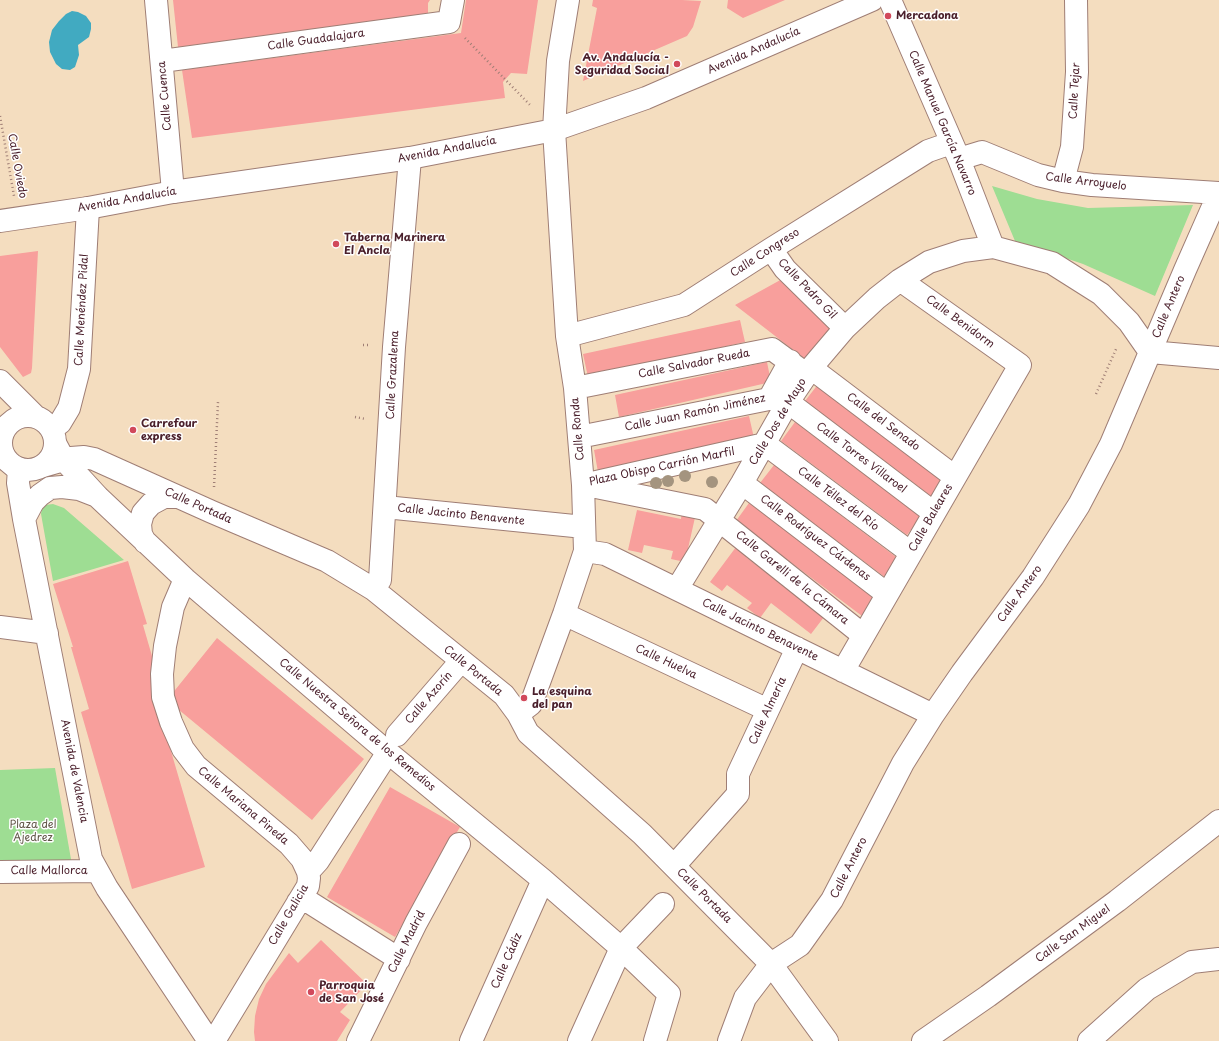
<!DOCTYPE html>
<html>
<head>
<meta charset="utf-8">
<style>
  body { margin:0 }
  canvas { display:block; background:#f4ddbf }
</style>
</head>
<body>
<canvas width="1219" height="1041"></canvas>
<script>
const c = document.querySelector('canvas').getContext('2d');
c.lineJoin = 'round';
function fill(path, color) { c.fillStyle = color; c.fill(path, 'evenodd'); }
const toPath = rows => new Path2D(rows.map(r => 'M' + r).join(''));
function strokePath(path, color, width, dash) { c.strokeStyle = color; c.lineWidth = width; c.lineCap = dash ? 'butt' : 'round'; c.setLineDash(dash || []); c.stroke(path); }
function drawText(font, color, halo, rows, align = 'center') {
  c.font = font + ' "Playpen Sans",sans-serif'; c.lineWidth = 3; c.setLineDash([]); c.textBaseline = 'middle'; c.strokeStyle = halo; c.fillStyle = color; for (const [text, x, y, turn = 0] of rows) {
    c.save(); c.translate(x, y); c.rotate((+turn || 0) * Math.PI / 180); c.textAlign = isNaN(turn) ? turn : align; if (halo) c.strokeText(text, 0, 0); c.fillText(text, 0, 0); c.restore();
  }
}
const green = toPath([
  [992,186,1037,199,1088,208,1193,205,1155,296,1083,264,1015,241],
  [53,504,64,508,124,560,53,581,41,514,42,508,45,505],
  [55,768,72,865,0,864,0,770]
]);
const water = toPath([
  [72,11,78,12,86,16,91,23,91,29,89,37,78,45,79,55,75,67,70,70,62,69,56,64,50,52,49,42,52,30,59,21,66,14]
]);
const building = toPath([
  [173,0,430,0,428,3,428,14,178,47],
  [466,0,538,0,527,74,511,73,503,82,505,98,192,138,182,70,461,33],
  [593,0,682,0,701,1,693,27,687,36,583,81,597,8,592,6],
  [728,0,785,0,743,18,727,8],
  [38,251,32,368,31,373,23,377,0,347,0,256],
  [784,278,838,330,805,359,735,305],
  [740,320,745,342,588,377,583,354],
  [767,362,771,382,619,417,615,395],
  [819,383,944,477,931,496,805,401],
  [749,416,754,438,598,472,594,450],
  [795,422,921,517,907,535,781,441],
  [774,465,900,560,886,578,760,483],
  [749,503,876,597,862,616,736,521],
  [637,510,681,519,682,510,696,513,685,562,671,559,673,551,644,545,642,553,628,550],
  [739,543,750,551,746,557,824,617,811,634,771,603,760,618,747,608,752,603,727,585,722,591,710,582],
  [128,561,147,624,143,625,161,687,153,690,205,867,132,889,81,712,89,709,71,647,73,647,53,584],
  [217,638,364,759,312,820,167,700],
  [390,787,460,827,395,937,327,897],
  [321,940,367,984,340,1012,350,1020,337,1041,255,1041,254,1032,255,1016,259,999,266,984,289,953,298,963]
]);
const path = toPath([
  [465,38,531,106],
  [0,116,14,196],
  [363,345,371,345],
  [1096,394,1117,347],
  [355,417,366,419],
  [214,487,218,402]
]);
const street = toPath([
  [156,0,173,192],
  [890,0,959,159,993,247],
  [162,61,449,22,453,0],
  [959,159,982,152,1038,175,1063,181,1092,185,1219,193],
  [1063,181,1072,147,1077,72,1076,0],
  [771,249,785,269,845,328],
  [567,336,684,305,771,249,928,151,951,143],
  [1150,352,1219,358],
  [811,368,955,477],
  [575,388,772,349,806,374],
  [788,402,934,513],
  [52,429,60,423,69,408,79,369,88,208],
  [579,437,769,399,790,361],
  [56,445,64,460,98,497,185,579,385,750,543,880,621,948,669,994,655,1041],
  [43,466,71,458,84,457,94,459,212,512,327,561,373,589,504,695,518,714,528,733,642,834,771,964,827,1041],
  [19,469,18,483,24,519,91,859,107,888,209,1041],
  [742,483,887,594],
  [583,485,765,444,911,553],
  [591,486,705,509,863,635],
  [385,507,584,527],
  [24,519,33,502,40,495,50,488,62,487,79,489,97,496],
  [145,542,141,534,140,524,143,513,151,504,164,497,177,497],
  [585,551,605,554,933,715],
  [185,579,173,607,165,646,162,674,163,697,171,722,183,749,196,766,289,844,302,859,308,872,309,878,308,886,214,1041],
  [373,589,380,580,394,347,410,158],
  [677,589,742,483,788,402,811,368,845,328,877,298,900,280,929,262,963,251,993,247,1052,263,1101,294,1129,322,1150,352],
  [564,614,768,710],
  [0,627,47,633],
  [843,671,1020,365,900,280],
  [518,714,531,704,564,614,585,551,583,485,579,437,575,388,567,336,554,130],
  [397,735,461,661],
  [674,866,738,794,738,774,797,648],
  [0,872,97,871],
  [308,872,318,861,383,760,386,755,385,750],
  [298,902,309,902,399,959],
  [358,1041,416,923,459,844],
  [471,1041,543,880],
  [579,1041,621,948,663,904],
  [729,1041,745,998,771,964,800,945,832,900,903,763,933,715,962,673,1033,577,1079,505,1111,444,1185,270,1219,193],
  [923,1041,988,996,1117,901,1219,821],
  [1089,1041,1147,989,1192,962,1219,959]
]);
const secondary = toPath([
  [554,130,558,61,568,0],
  [0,221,88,208,173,192,410,158,554,130,646,98,872,0],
  [0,381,36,417],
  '1 443a27 27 0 1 1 54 0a27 27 0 1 1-54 0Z'
]);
const trees = [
  [685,476],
  [668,481],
  [712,482],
  [656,483]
];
const markers = [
  [888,16,4,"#d1495b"],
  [677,64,4,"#d1495b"],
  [336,244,4,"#d1495b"],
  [133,430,4,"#d1495b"],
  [524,698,4,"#d1495b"],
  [311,992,4,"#d1495b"]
];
const poiNames = [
  ["Mercadona",896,16],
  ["Av. Andalucía -",669,58,"right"],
  ["Seguridad Social",669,71,"right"],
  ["Taberna Marinera",344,238],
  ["El Ancla",344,251],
  ["Carrefour",141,424],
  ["express",141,437],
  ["La esquina",532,692],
  ["del pan",532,705],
  ["Parroquia",319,986],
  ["de San José",319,999]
];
const streetNames = [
  ["Calle Guadalajara",316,40,-8],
  ["Avenida Andalucía",754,51,-24],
  ["Calle Tejar",1075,91,-87],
  ["Calle Cuenca",165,96,-95],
  ["Calle Manuel García Navarro",942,123,67],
  ["Avenida Andalucía",447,150,-11],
  ["Calle Oviedo",17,166,80],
  ["Calle Arroyuelo",1086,182,7],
  ["Avenida Andalucía",127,200,-10],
  ["Calle Congreso",765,253,-33],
  ["Calle Pedro Gil",807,289,46],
  ["Calle Antero",1169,307,-67],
  ["Calle Menéndez Pidal",82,310,-87],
  ["Calle Benidorm",960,322,36],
  ["Calle Salvador Rueda",694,364,-11],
  ["Calle Grazalema",393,375,-87],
  ["Calle Juan Ramón Jiménez",695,413,-12],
  ["Calle Dos de Mayo",778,422,-59],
  ["Calle del Senado",883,422,37],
  ["Calle Ronda",578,429,-95],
  ["Calle Torres Villaroel",861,458,37],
  ["Plaza Obispo Carrión Marfil",662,467,-12],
  ["Calle Téllez del Río",838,499,37],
  ["Calle Portada",198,506,24],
  ["Calle Jacinto Benavente",461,515,6],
  ["Calle Baleares",931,518,-60],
  ["Calle Rodríguez Cárdenas",815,538,37],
  ["Calle Garelli de la Cámara",792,578,39],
  ["Calle Antero",1020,594,-54],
  ["Calle Jacinto Benavente",760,630,26],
  ["Calle Huelva",666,662,25],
  ["Calle Portada",473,671,39],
  ["Calle Azorín",429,698,-49],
  ["Calle Almería",768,711,-65],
  ["Calle Nuestra Señora de los Remedios",357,725,40],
  ["Avenida de Valencia",74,771,79],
  ["Calle Mariana Pineda",243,806,40],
  ["Calle Antero",849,868,-63],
  ["Calle Mallorca",49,871],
  ["Calle Portada",704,896,45],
  ["Calle Galicia",289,915,-60],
  ["Calle San Miguel",1073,934,-36],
  ["Calle Madrid",407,942,-63],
  ["Calle Cádiz",507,961,-66]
];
const parkNames = [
  ["Plaza del",33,825],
  ["Ajedrez",33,838]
];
fill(green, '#9edd93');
fill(water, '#41aac1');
fill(building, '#f89f9c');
strokePath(street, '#9f7e75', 24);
strokePath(secondary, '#9f7e75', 24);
strokePath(path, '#9f7e75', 2.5, [1, 3]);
strokePath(street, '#fff', 22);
strokePath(secondary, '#fff', 22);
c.fillStyle = '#a4947f';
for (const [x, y] of trees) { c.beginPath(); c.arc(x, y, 6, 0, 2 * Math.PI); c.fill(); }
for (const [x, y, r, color] of markers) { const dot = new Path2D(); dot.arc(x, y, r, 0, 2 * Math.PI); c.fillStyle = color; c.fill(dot); strokePath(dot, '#fff', 1.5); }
drawText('bold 11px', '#4a1f2b', '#fff', poiNames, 'left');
drawText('11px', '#4a1f2b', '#fff', streetNames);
drawText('11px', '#63584a', '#fff', parkNames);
</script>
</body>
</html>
